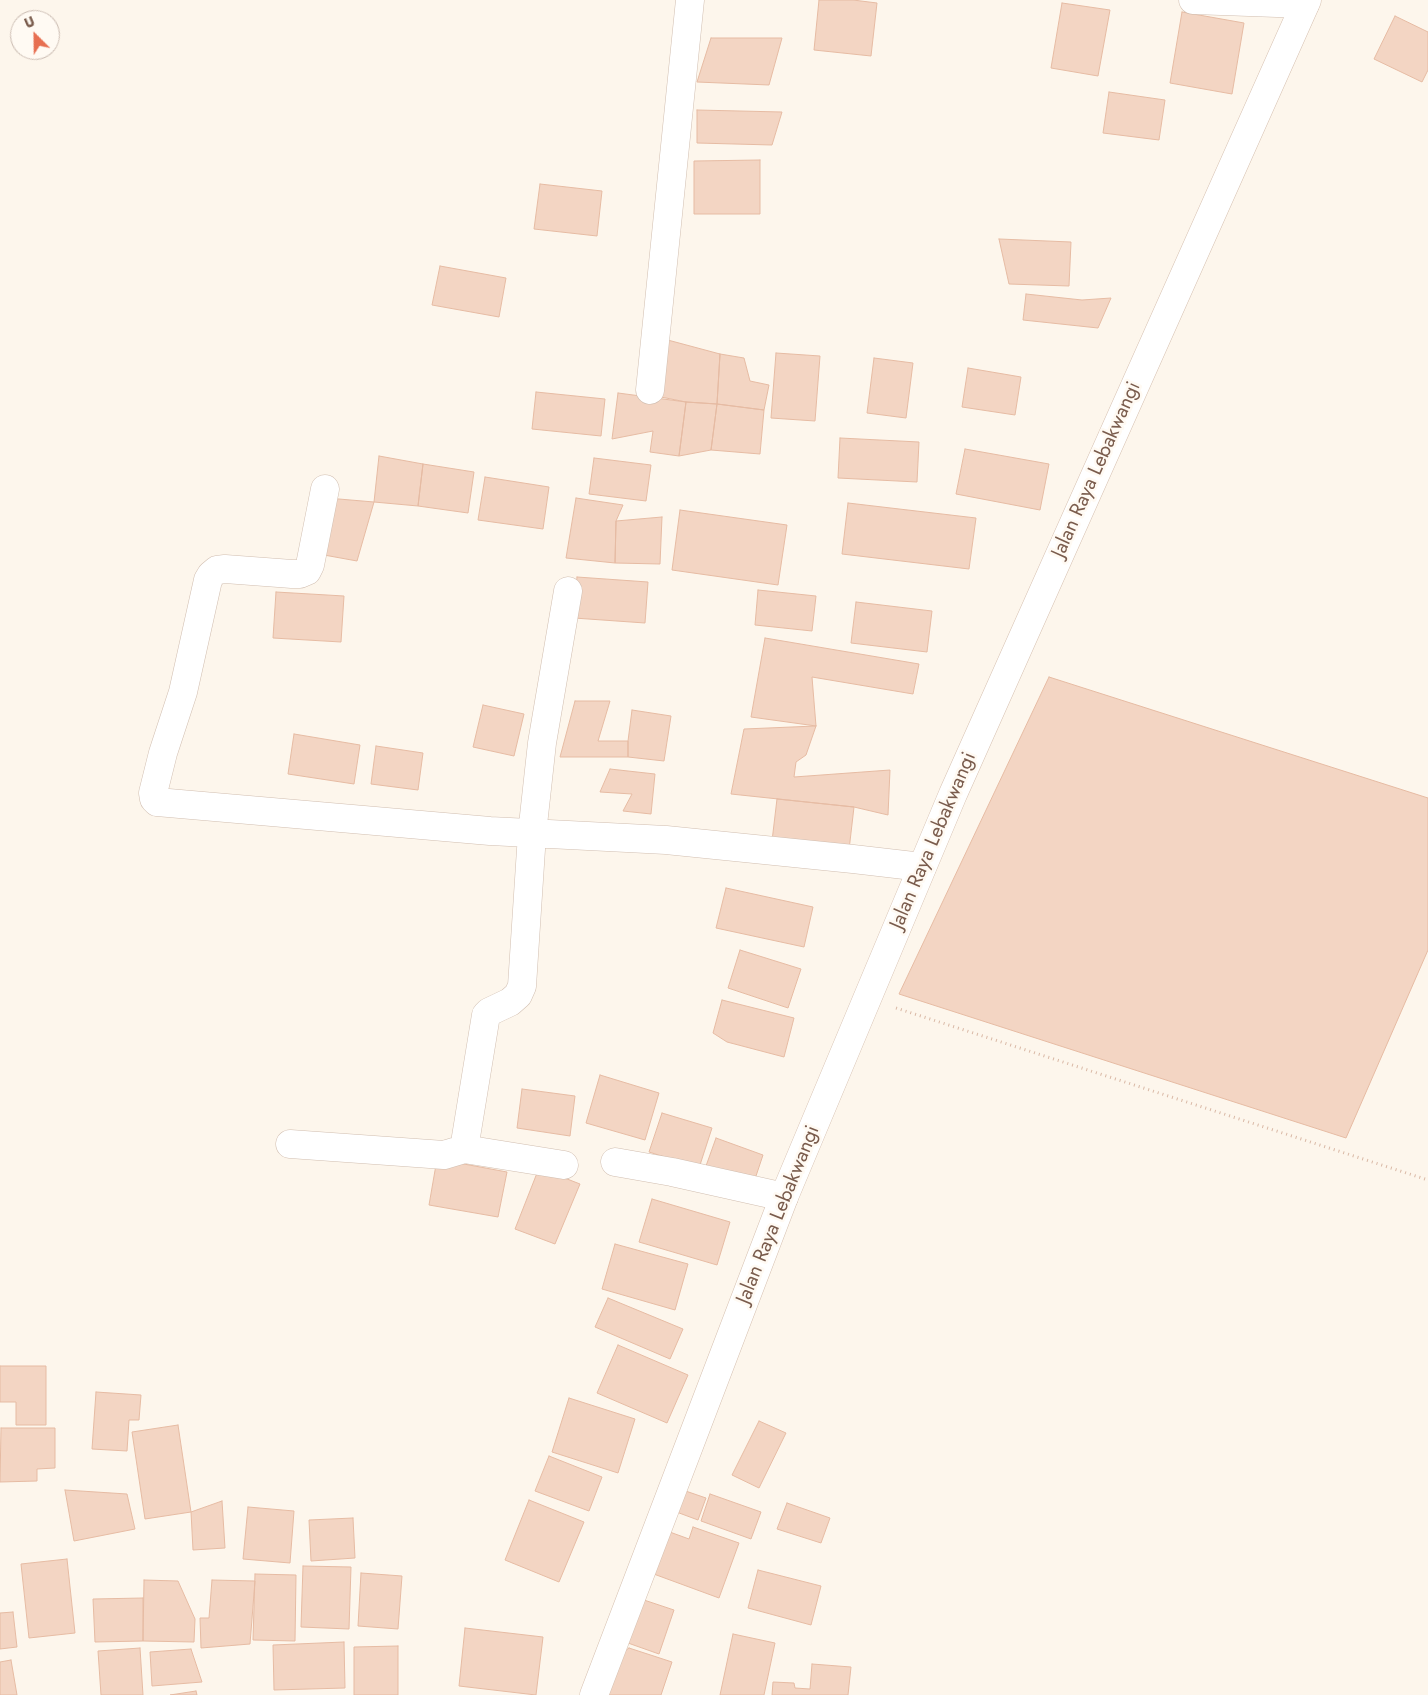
<!DOCTYPE html>
<html>
<head>
<meta charset="utf-8">
<style>
  body { margin:0 }
  #map { position:relative; width:1428px; height:1695px; overflow:hidden; background:#fdf6ec; font-family:Jost,sans-serif }
  canvas { display:block }
  .north { position:absolute; left:10px; top:10px; width:50px; height:50px; box-sizing:border-box; background:#fffaf3; border:1px solid #cabbb1; border-radius:50%; rotate:337deg; font-size:14px; font-weight:700; line-height:20px; text-align:center; color:#7a5c4d }
  .north::after { content:''; display:block; margin:auto; width:18px; height:22px; background:#e76f51; clip-path:polygon(50% 0,100% 100%,50% 72%,0 100%) }
</style>
</head>
<body>
<div id="map">
<canvas width="1428" height="1695"></canvas>
<div class="north">U</div>
</div>
<script>
const c = document.querySelector('canvas').getContext('2d');
c.lineJoin = 'round';
function fill(path, color) { c.fillStyle = color; c.fill(path, 'evenodd'); }
const toPath = rows => new Path2D(rows.map(r => 'M' + r).join(''));
function strokePath(path, color, width, dash) { c.strokeStyle = color; c.lineWidth = width; c.lineCap = dash ? 'butt' : 'round'; c.setLineDash(dash || []); c.stroke(path); }
function drawText(font, color, halo, rows, align = 'center') {
  c.font = font + ' Jost,sans-serif'; c.lineWidth = 5; c.setLineDash([]); c.textBaseline = 'middle'; c.strokeStyle = halo; c.fillStyle = color; for (const [text, x, y, turn = 0] of rows) {
    c.save(); c.translate(x, y); c.rotate((+turn || 0) * Math.PI / 180); c.textAlign = isNaN(turn) ? turn : align; if (halo) c.strokeText(text, 0, 0); c.fillText(text, 0, 0); c.restore();
  }
}
const building = toPath([
  [819,0,853,0,877,3,871,56,814,50,819,0],
  [1062,3,1110,10,1098,76,1051,68,1062,3],
  [1182,12,1244,23,1232,94,1170,83,1182,12],
  [1395,16,1428,32,1428,70,1422,82,1374,59,1395,16],
  [711,38,782,38,769,85,697,82,711,38],
  [1109,92,1165,100,1159,140,1103,133,1109,92],
  [697,110,782,112,772,145,697,143,697,110],
  [760,160,760,214,694,214,694,161,760,160],
  [540,184,602,191,597,236,534,229,540,184],
  [999,239,1071,242,1069,286,1009,284,999,239],
  [440,266,506,278,499,317,432,305,440,266],
  [1026,294,1082,300,1111,298,1098,328,1023,320,1026,294],
  [664,339,720,354,717,404,686,402,656,396,664,339],
  [776,353,820,356,815,421,771,418,776,353],
  [720,354,744,358,750,381,769,385,764,410,717,404,720,354],
  [874,358,913,363,906,418,867,413,874,358],
  [968,368,1021,377,1015,415,962,407,968,368],
  [536,392,605,399,601,436,532,429,536,392],
  [618,393,686,402,679,456,650,452,653,431,612,439,618,393],
  [686,402,717,404,711,450,679,456,686,402],
  [717,404,764,410,760,454,711,450,717,404],
  [840,438,919,442,917,482,838,478,840,438],
  [965,449,1049,464,1040,510,956,494,965,449],
  [379,456,423,464,418,506,374,502,379,456],
  [594,458,651,465,646,501,589,494,594,458],
  [423,464,474,472,468,513,418,506,423,464],
  [485,477,549,487,543,529,478,520,485,477],
  [327,498,374,502,357,561,313,553,327,498],
  [576,498,623,505,616,521,615,563,566,558,576,498],
  [848,503,976,518,969,569,842,554,848,503],
  [680,510,787,525,778,585,672,570,680,510],
  [662,517,660,564,615,563,616,521,662,517],
  [577,577,648,582,645,623,574,618,577,577],
  [758,590,816,596,812,631,755,625,758,590],
  [276,592,344,596,341,642,273,638,276,592],
  [856,602,932,611,927,652,851,643,856,602],
  [765,638,919,664,913,694,812,677,816,726,751,717,765,638],
  [1049,677,1428,798,1428,950,1346,1138,899,994,1049,677],
  [575,701,610,701,598,741,628,741,628,757,560,757,575,701],
  [483,705,524,714,514,756,473,747,483,705],
  [632,710,671,716,664,761,628,757,628,741,632,710],
  [816,726,806,755,796,762,794,777,890,770,888,815,854,807,731,794,744,729,816,726],
  [294,734,360,745,354,784,288,774,294,734],
  [376,746,423,753,418,790,371,784,376,746],
  [610,769,655,774,651,814,623,811,632,794,600,792,610,769],
  [777,799,854,807,849,850,772,841,777,799],
  [726,888,813,907,804,947,716,928,726,888],
  [740,950,801,969,788,1008,728,988,740,950],
  [722,1000,794,1018,784,1057,727,1042,713,1033,722,1000],
  [600,1075,659,1093,645,1140,586,1123,600,1075],
  [522,1089,575,1096,570,1136,517,1128,522,1089],
  [662,1113,712,1128,699,1168,649,1152,662,1113],
  [716,1138,763,1155,754,1182,706,1166,716,1138],
  [437,1159,507,1172,498,1217,429,1205,437,1159],
  [539,1168,580,1184,555,1244,515,1229,539,1168],
  [652,1199,730,1222,717,1265,639,1242,652,1199],
  [615,1244,688,1264,675,1310,602,1289,615,1244],
  [608,1298,683,1329,670,1359,595,1327,608,1298],
  [618,1345,688,1375,667,1423,597,1393,618,1345],
  [0,1366,46,1366,46,1425,16,1425,16,1402,0,1402,0,1366],
  [96,1392,141,1395,139,1420,129,1420,127,1451,92,1449,96,1392],
  [569,1398,635,1419,618,1473,552,1452,569,1398],
  [759,1421,786,1433,759,1488,732,1475,759,1421],
  [178,1425,191,1512,145,1519,132,1432,178,1425],
  [1,1428,55,1428,55,1468,37,1469,37,1481,0,1482,1,1428],
  [549,1456,602,1477,589,1511,535,1491,549,1456],
  [671,1486,706,1498,698,1520,663,1507,671,1486],
  [65,1490,127,1494,135,1529,74,1541,65,1490],
  [710,1494,761,1512,751,1539,701,1521,710,1494],
  [529,1500,584,1522,559,1582,505,1560,529,1500],
  [222,1501,225,1548,193,1550,191,1512,222,1501],
  [787,1503,830,1518,821,1543,777,1529,787,1503],
  [248,1507,294,1511,290,1563,243,1559,248,1507],
  [353,1518,355,1558,311,1561,309,1520,353,1518],
  [693,1527,739,1543,719,1598,651,1573,667,1531,689,1539,693,1527],
  [67,1559,75,1633,29,1638,21,1564,67,1559],
  [303,1566,351,1567,349,1629,301,1627,303,1566],
  [758,1570,821,1586,811,1625,748,1608,758,1570],
  [361,1573,402,1576,398,1629,358,1626,361,1573],
  [255,1574,296,1575,295,1641,253,1640,255,1574],
  [144,1580,178,1581,195,1619,194,1642,143,1641,144,1580],
  [212,1580,255,1581,250,1644,201,1648,200,1618,209,1618,212,1580],
  [626,1594,674,1610,659,1654,611,1637,626,1594],
  [143,1598,143,1641,95,1642,93,1599,143,1598],
  [13,1612,17,1647,0,1649,0,1613,13,1612],
  [465,1628,543,1637,536,1695,459,1686,465,1628],
  [733,1634,775,1643,764,1695,720,1695,733,1634],
  [344,1642,345,1688,274,1690,273,1645,344,1642],
  [398,1646,398,1695,354,1695,354,1647,398,1646],
  [140,1648,143,1695,101,1695,98,1651,140,1648],
  [629,1648,672,1662,661,1695,599,1695,611,1661,629,1648],
  [191,1649,202,1682,152,1686,150,1652,191,1649],
  [11,1660,17,1695,0,1695,0,1662,11,1660],
  [812,1664,851,1667,848,1695,772,1695,773,1682,794,1683,795,1688,810,1689,812,1664],
  [196,1691,197,1695,170,1695,196,1691]
]);
const path = toPath([
  [896,1008,1428,1180]
]);
const minor = toPath([
  [1193,0,1305,4],
  [650,390,690,0],
  [325,489,310,565,307,571,300,574,292,574,225,569,217,570,211,575,208,580,183,692,163,753,153,793,154,799,157,802,490,831,666,840,853,859,922,867],
  [290,1144,444,1155,464,1149,486,1015,489,1012,510,1002,518,995,522,986,532,834,542,743,568,591],
  [464,1149,564,1165],
  [615,1162,672,1172,784,1197]
]);
const secondary = toPath([
  [594,1695,784,1197,867,999,953,794,1307,0]
]);
const streetNames = [
  ["Jalan Raya Lebakwangi",1097,470,-66],
  ["Jalan Raya Lebakwangi",934,841,-67],
  ["Jalan Raya Lebakwangi",779,1215,-68]
];
fill(building, '#f3d5c3');
strokePath(building, '#e6bba3', 1);
strokePath(minor, '#d1beb0', 29);
strokePath(secondary, '#d6c0b0', 29);
strokePath(path, '#d9b8a5', 3, [1, 4]);
strokePath(minor, '#fff', 28);
strokePath(secondary, '#fff', 28);
drawText('20px', '#7a5c4d', '#fffaf3', streetNames);
</script>
</body>
</html>
